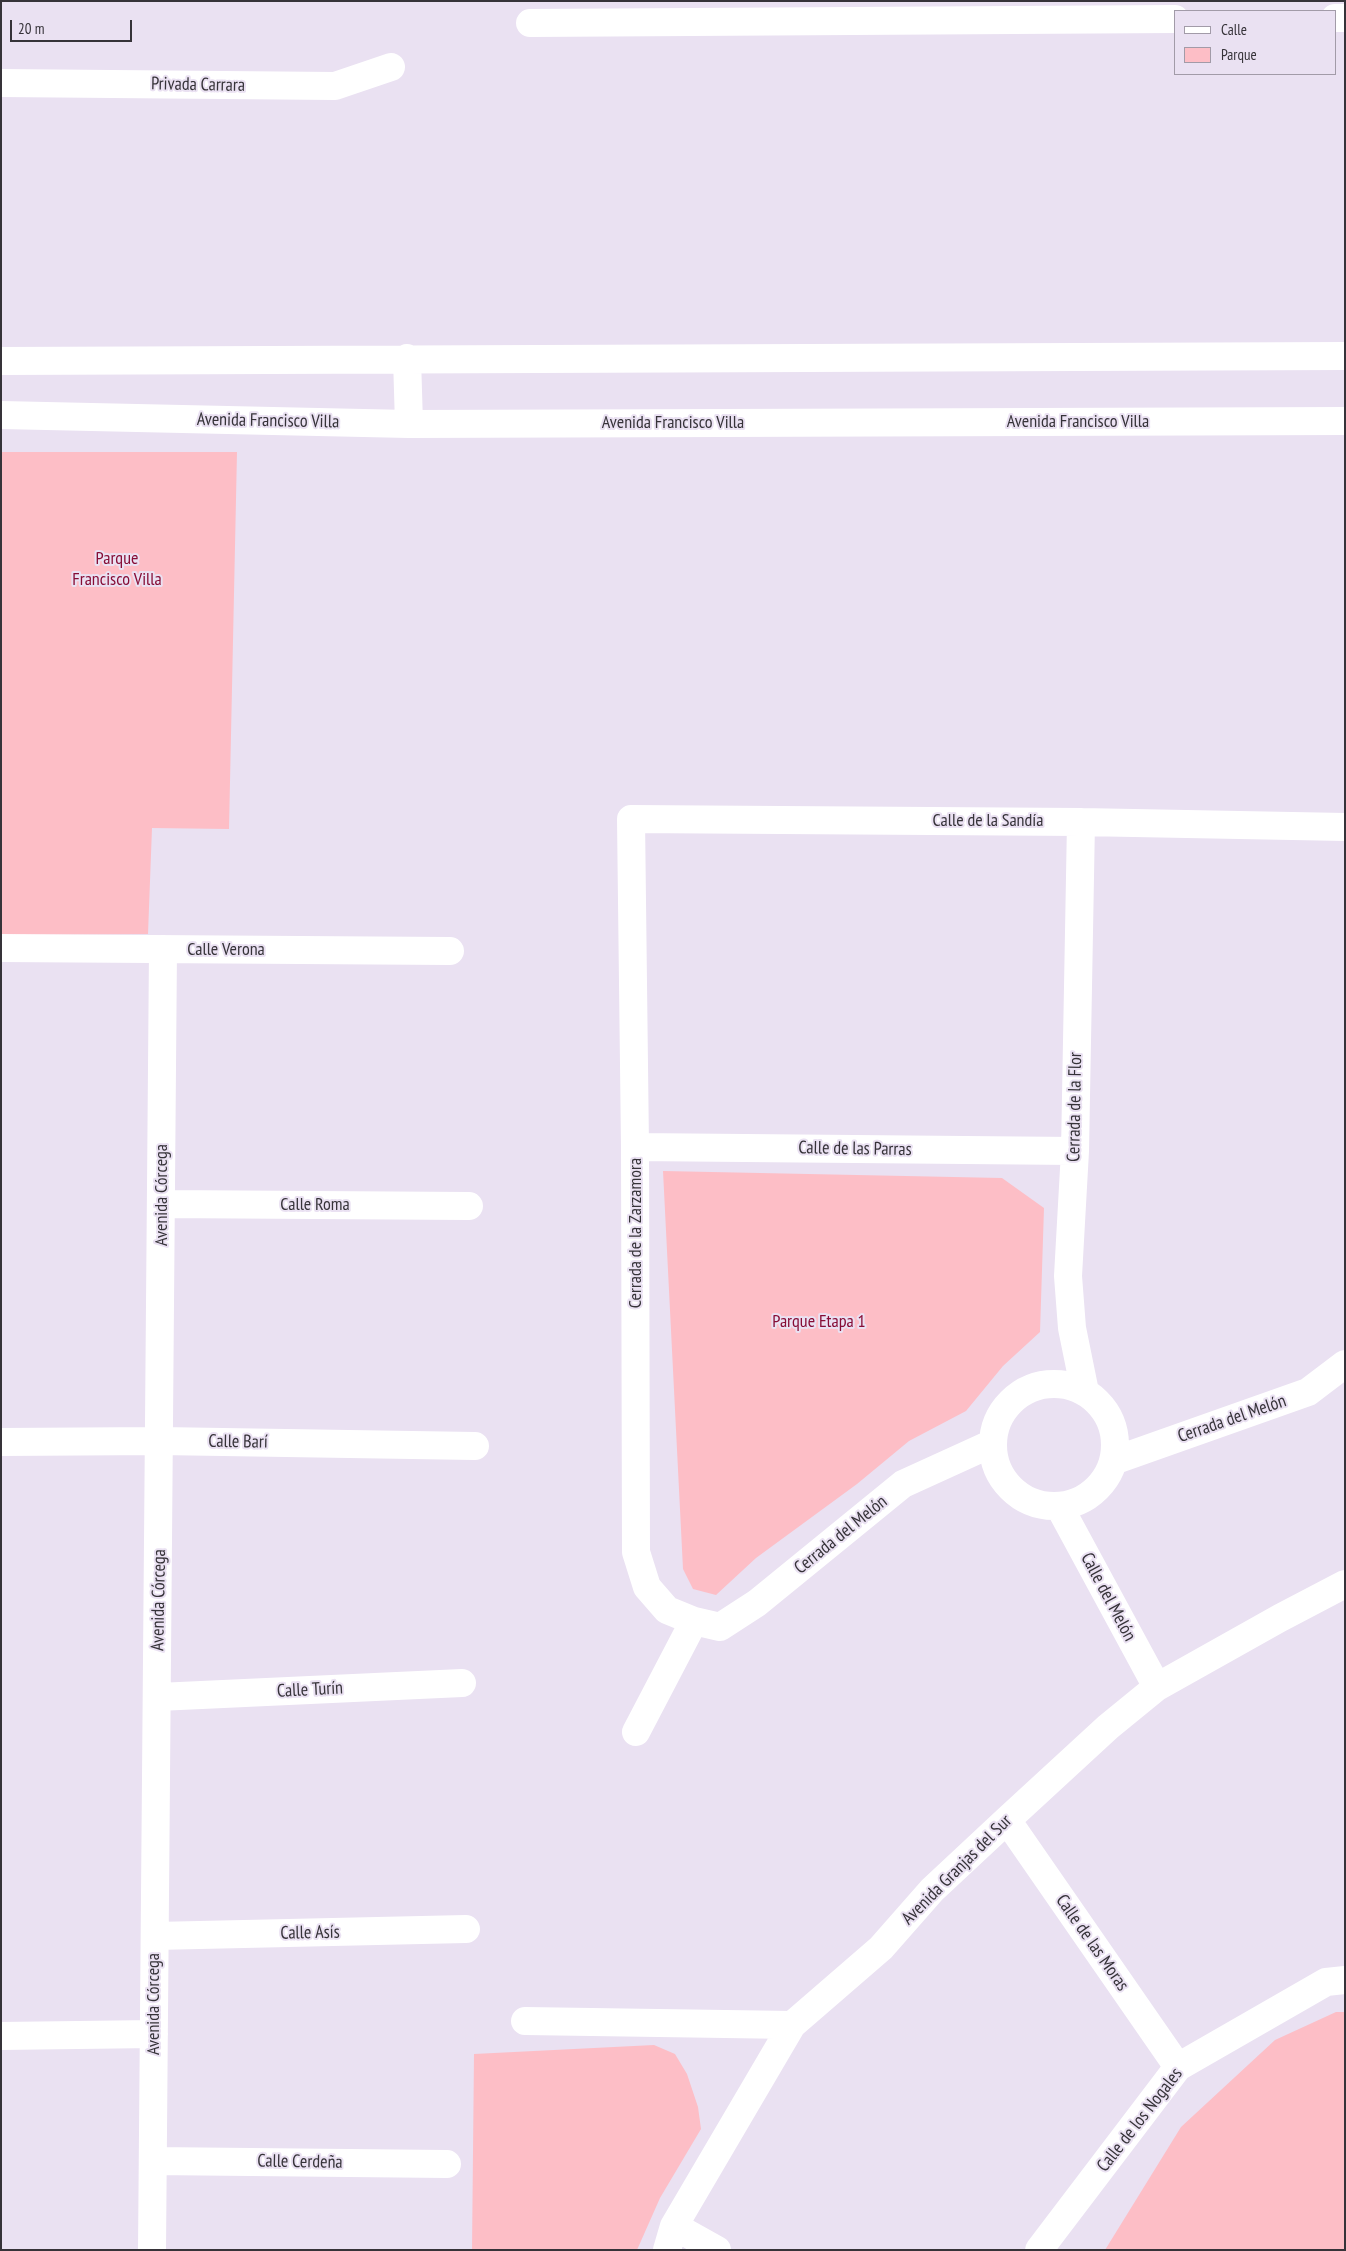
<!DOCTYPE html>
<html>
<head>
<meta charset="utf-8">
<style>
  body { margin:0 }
  #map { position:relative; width:1346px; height:2251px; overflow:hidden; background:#eae1f2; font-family:"PT Sans Narrow",sans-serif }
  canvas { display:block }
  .frame { position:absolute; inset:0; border:2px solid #363339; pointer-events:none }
  .legend { position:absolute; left:1174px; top:10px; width:162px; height:65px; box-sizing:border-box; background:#eae1f2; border:1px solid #a29ba8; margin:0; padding:6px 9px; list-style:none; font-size:15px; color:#363339 }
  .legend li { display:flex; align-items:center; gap:10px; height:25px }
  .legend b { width:25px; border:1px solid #a29ba8 }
  .scale { position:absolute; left:10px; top:20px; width:122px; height:22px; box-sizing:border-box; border:2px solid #363339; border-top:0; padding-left:6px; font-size:15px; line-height:18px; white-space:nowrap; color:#363339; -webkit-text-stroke:4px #eae1f2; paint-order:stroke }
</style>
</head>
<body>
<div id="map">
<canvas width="1346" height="2251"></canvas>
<div class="frame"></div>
<ul class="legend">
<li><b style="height:6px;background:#fff"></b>Calle</li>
<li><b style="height:14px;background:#fdbec6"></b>Parque</li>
</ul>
<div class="scale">20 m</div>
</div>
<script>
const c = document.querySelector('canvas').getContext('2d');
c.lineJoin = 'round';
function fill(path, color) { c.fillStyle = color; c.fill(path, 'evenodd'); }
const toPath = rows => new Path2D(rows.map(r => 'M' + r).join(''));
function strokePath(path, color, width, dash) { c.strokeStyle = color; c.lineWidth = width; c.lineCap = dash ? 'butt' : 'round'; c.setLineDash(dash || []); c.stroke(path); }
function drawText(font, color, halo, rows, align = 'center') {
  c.font = font + ' "PT Sans Narrow",sans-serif'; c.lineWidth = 4; c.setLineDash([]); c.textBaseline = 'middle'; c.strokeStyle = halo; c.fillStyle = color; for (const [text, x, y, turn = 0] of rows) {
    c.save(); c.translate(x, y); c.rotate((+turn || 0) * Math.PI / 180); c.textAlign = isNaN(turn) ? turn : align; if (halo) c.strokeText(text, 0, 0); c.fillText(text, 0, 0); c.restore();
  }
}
const green = toPath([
  [1,452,237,452,229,829,152,828,148,934,1,935],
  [663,1171,1002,1178,1044,1208,1040,1332,1003,1366,966,1411,909,1441,857,1484,756,1558,716,1595,693,1589,683,1569],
  [1336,2012,1345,2012,1345,2250,1105,2250,1181,2127,1275,2040],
  [654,2045,675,2054,687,2074,698,2107,701,2129,660,2198,637,2250,472,2250,474,2054]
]);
const street = toPath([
  [1335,18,1345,18],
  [530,23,1175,19],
  [1,83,335,86,391,67],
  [1081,822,1075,1151,1068,1276,1072,1328,1085,1392],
  [1,948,450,951],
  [635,1147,1075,1151],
  [162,1204,469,1206],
  '993 1445a61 61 0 1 1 122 0a61 61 0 1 1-122 0Z',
  [1,1442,160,1441,475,1446],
  [993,1443,903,1484,757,1603,720,1627,694,1621,667,1610,647,1587,636,1552,635,1147,631,819,1081,822,1345,827],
  [1113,1461,1308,1392,1345,1364],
  [1059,1506,1157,1687],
  [158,1697,462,1683],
  [636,1732,694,1621],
  [1007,1820,1178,2067],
  [155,1936,466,1929],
  [525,2021,792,2025],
  [1,2036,154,2034],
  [153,2161,447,2164],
  [674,2226,717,2250],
  [152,2250,163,949],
  [667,2250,674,2226,792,2025,881,1948,932,1890,1007,1820,1108,1727,1157,1687,1280,1618,1345,1584],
  [1039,2250,1178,2067,1326,1982,1345,1980]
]);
const primary = toPath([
  [407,358,409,424],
  [1,361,1345,356],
  [1,415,409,424,1345,421]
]);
const streetNames = [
  ["Privada Carrara",198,85,1],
  ["Avenida Francisco Villa",268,421,1],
  ["Avenida Francisco Villa",1078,422],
  ["Avenida Francisco Villa",673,423],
  ["Calle de la Sandía",988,821],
  ["Calle Verona",226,950],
  ["Cerrada de la Flor",1075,1107,-89],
  ["Calle de las Parras",855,1149,1],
  ["Avenida Córcega",162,1195,-90],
  ["Calle Roma",315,1205],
  ["Cerrada de la Zarzamora",636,1233,-90],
  ["Cerrada del Melón",1232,1419,-19],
  ["Calle Barí",238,1442,1],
  ["Cerrada del Melón",841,1535,-39],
  ["Calle del Melón",1108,1597,62],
  ["Avenida Córcega",159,1600,-89],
  ["Calle Turín",310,1690,-3],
  ["Avenida Granjas del Sur",957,1870,-45],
  ["Calle Asís",310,1933,-1],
  ["Calle de las Moras",1092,1943,55],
  ["Avenida Córcega",154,2004,-90],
  ["Calle de los Nogales",1140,2120,-52],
  ["Calle Cerdeña",300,2162,1]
];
const parkNames = [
  ["Parque",117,559],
  ["Francisco Villa",117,580],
  ["Parque Etapa 1",819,1322]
];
fill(green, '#fdbec6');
strokePath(street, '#fff', 28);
strokePath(primary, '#fff', 28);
drawText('18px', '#363339', '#eae1f2', streetNames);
drawText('18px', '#860d36', '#eae1f2', parkNames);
</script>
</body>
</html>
